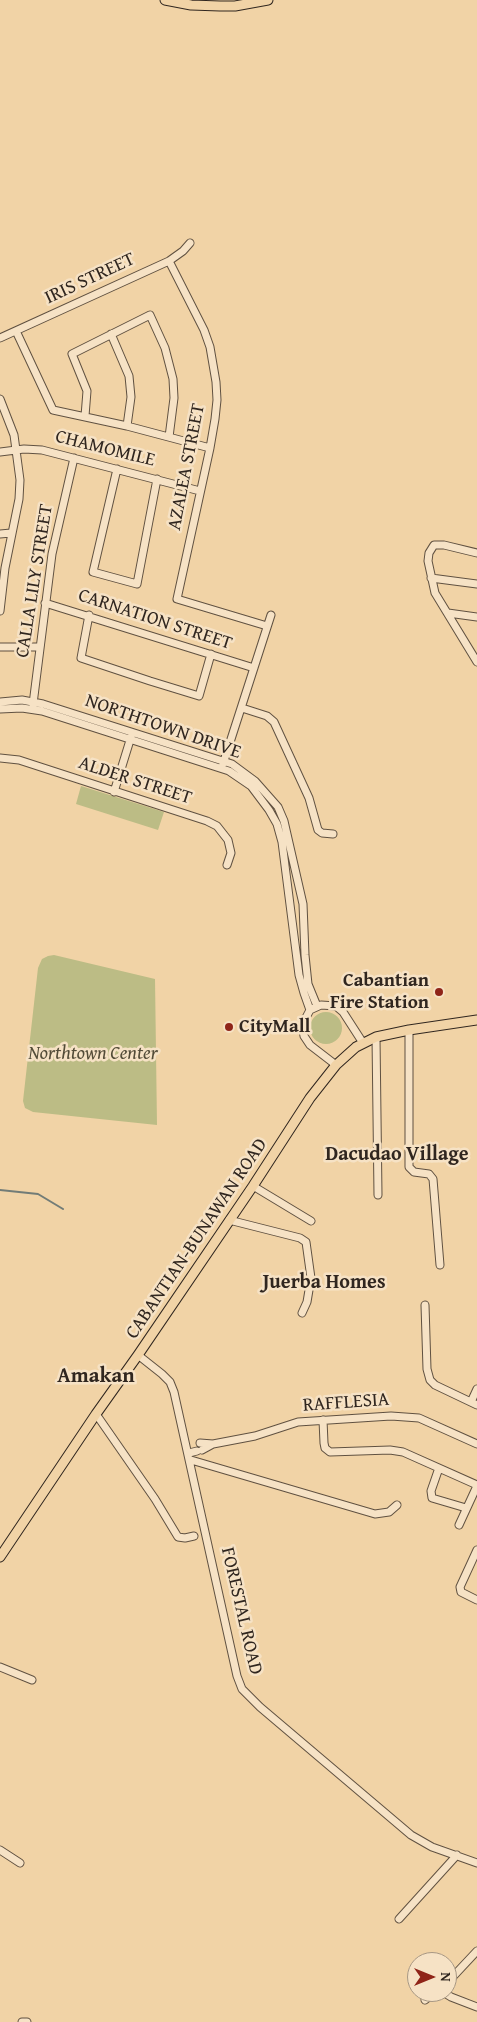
<!DOCTYPE html>
<html>
<head>
<meta charset="utf-8">
<style>
  body { margin:0 }
  #map { position:relative; width:477px; height:2022px; overflow:hidden; background:#f1d3a6; font-family:"Gentium Book Plus",serif }
  canvas { display:block }
  .north { position:absolute; left:407px; top:1952px; width:50px; height:50px; box-sizing:border-box; background:#f6e2c5; border:1px solid #a79783; border-radius:50%; rotate:90deg; font-size:14px; font-weight:700; line-height:20px; text-align:center; color:#30261f }
  .north::after { content:''; display:block; margin:auto; width:18px; height:22px; background:#8f2418; clip-path:polygon(50% 0,100% 100%,50% 72%,0 100%) }
</style>
</head>
<body>
<div id="map">
<canvas width="477" height="2022"></canvas>
<div class="north">N</div>
</div>
<script>
const c = document.querySelector('canvas').getContext('2d');
c.lineJoin = 'round';
function fill(path, color) { c.fillStyle = color; c.fill(path, 'evenodd'); }
const toPath = rows => new Path2D(rows.map(r => 'M' + r).join(''));
function strokePath(path, color, width, dash) { c.strokeStyle = color; c.lineWidth = width; c.lineCap = dash ? 'butt' : 'round'; c.setLineDash(dash || []); c.stroke(path); }
function drawText(font, color, halo, rows, align = 'center') {
  c.font = font + ' "Gentium Book Plus",serif'; c.lineWidth = 5; c.setLineDash([]); c.textBaseline = 'middle'; c.strokeStyle = halo; c.fillStyle = color; for (const [text, x, y, turn = 0] of rows) {
    c.save(); c.translate(x, y); c.rotate((+turn || 0) * Math.PI / 180); c.textAlign = isNaN(turn) ? turn : align; if (halo) c.strokeText(text, 0, 0); c.fillText(text, 0, 0); c.restore();
  }
}
const green = toPath([
  [81,786,164,812,158,830,76,804],
  [54,955,155,979,157,1125,33,1112,25,1108,23,1101,38,968,42,959,48,956],
  '310 1028a16 16 0 1 1 32 0a16 16 0 1 1-32 0Z'
]);
const stream = toPath([
  [0,1190,38,1194,63,1209]
]);
const minor = toPath([
  [169,261,204,330,210,347,216,382,217,400,215,419,210,448,177,599,267,626],
  [16,331,53,410,127,426,210,448],
  [111,334,129,376,131,397,127,426],
  [0,338,169,261,183,251,190,243],
  [0,399,14,435,20,480,19,499,5,568,0,611],
  [85,416,87,391,72,354,150,315,165,348,173,379,174,398,169,437],
  [0,452,24,449,42,450,200,491],
  [117,469,93,572,137,584,157,479],
  [0,534,11,533],
  [477,553,444,545,434,545,429,553,428,561,435,593,477,662],
  [431,578,477,584],
  [45,603,254,668],
  [448,613,477,617],
  [89,615,81,658,150,681,199,696,211,654],
  [0,647,40,647],
  [0,702,22,700,43,704,232,764,255,781,278,807,284,821,303,904,305,955,308,984,317,1006],
  [33,704,52,554,74,458],
  [242,708,267,716,274,722,309,798,318,830,322,833,333,834],
  [0,709,22,708,42,711,229,771,251,786,269,810,277,824,282,842,299,975,304,993,310,1010],
  [0,758,19,760,207,821,217,826,228,840,231,853,227,865],
  [223,764,271,615],
  [114,792,131,737],
  [409,1030,409,1167,414,1172,429,1174,433,1179,440,1265],
  [376,1037,378,1195],
  [336,1065,310,1045,304,1036,302,1025,310,1010,321,1005,336,1006,343,1012,363,1043],
  [253,1186,311,1221],
  [229,1220,300,1238,306,1242,311,1278,307,1302,302,1313],
  [425,1305,427,1369,430,1380,435,1385,477,1405],
  [138,1355,162,1374,170,1382,174,1392,237,1676,242,1689,260,1707,411,1835,432,1847,477,1863],
  [471,1402,477,1389],
  [96,1414,155,1499,178,1537,185,1538,194,1536],
  [323,1420,324,1443,325,1448,330,1452,390,1450,403,1452,477,1485],
  [200,1443,213,1444],
  [202,1450,213,1444,255,1436,298,1422,391,1416,419,1418,477,1444],
  [189,1453,197,1451],
  [191,1460,375,1514,389,1512,397,1505],
  [439,1468,431,1491,432,1498,466,1508],
  [459,1525,477,1486],
  [477,1550,460,1587,461,1592,477,1600],
  [0,1667,32,1680],
  [0,1850,20,1863],
  [399,1919,457,1855],
  [447,1983,477,1951],
  [443,1992,451,1997,477,2007],
  [425,2000,435,1992],
  [22,2022,27,2022]
]);
const major = toPath([
  [165,0,191,5,220,6,235,6,268,0],
  [0,1557,96,1414,138,1355,253,1186,310,1098,336,1065,356,1047,376,1037,409,1030,477,1020]
]);
const markers = [
  [439,992,5,"#8f2418"],
  [229,1027,5,"#8f2418"]
];
const streetNames = [
  ["IRIS STREET",90,279,-25],
  ["CHAMOMILE",105,449,14],
  ["AZALEA STREET",187,467,-79],
  ["CALLA LILY STREET",35,581,-81],
  ["CARNATION STREET",155,620,18],
  ["NORTHTOWN DRIVE",163,727,19],
  ["ALDER STREET",135,781,18],
  ["CABANTIAN-BUNAWAN ROAD",197,1239,-56],
  ["RAFFLESIA",346,1403,-4],
  ["FORESTAL ROAD",241,1611,77]
];
const poiNames = [
  ["Cabantian",429,981],
  ["Fire Station",429,1003],
  ["CityMall",239,1027,"left"]
];
const parkNames = [
  ["Northtown Center",93,1054]
];
const neighbourhoodNames = [
  ["Dacudao Village",397,1155],
  ["Juerba Homes",324,1283]
];
const quarterNames = [
  ["Amakan",96,1377]
];
fill(green, '#bcbc85');
strokePath(stream, '#727c77', 2);
strokePath(minor, '#605141', 9);
strokePath(major, '#30261f', 11);
strokePath(minor, '#f6e2c5', 7);
strokePath(major, '#f1d3a6', 9);
for (const [x, y, r, color] of markers) { const dot = new Path2D(); dot.arc(x, y, r, 0, 2 * Math.PI); c.fillStyle = color; c.fill(dot); strokePath(dot, '#f6e2c5', 2); }
drawText('19px', '#30261f', '#f6e2c5', streetNames);
drawText('bold 19px', '#30261f', '#f6e2c5', poiNames, 'right');
drawText('italic 19px', '#534c38', '#f6e2c5', parkNames);
drawText('bold 20px', '#30261f', '#f6e2c5', neighbourhoodNames);
drawText('bold 21px', '#30261f', '#f6e2c5', quarterNames);
</script>
</body>
</html>
